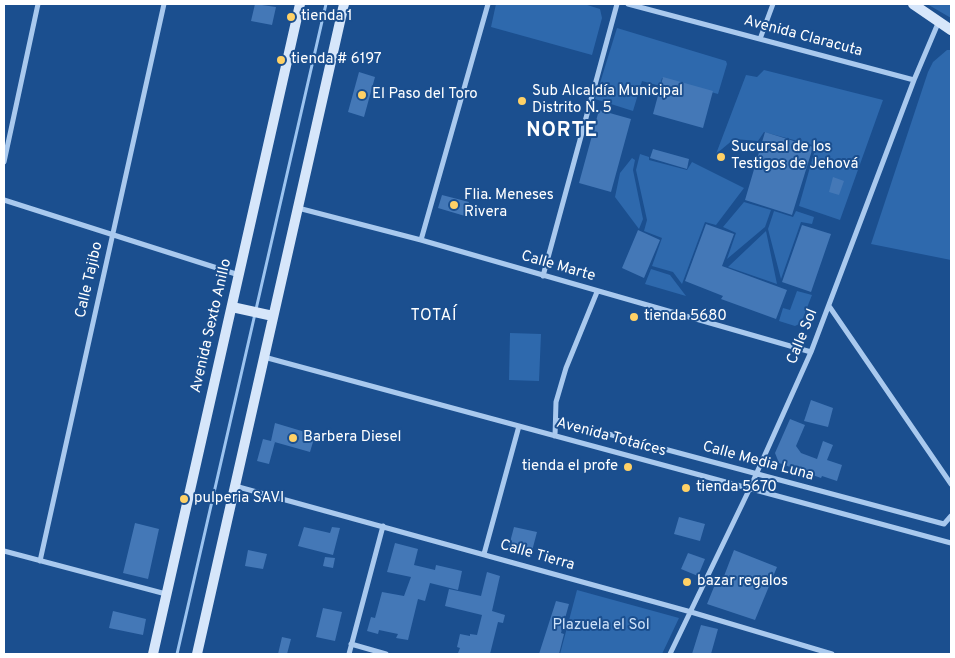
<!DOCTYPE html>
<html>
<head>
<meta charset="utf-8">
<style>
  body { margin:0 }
  #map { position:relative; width:955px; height:658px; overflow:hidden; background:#1b4f8f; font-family:Overpass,sans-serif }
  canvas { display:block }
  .frame { position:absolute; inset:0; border:5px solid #fff; pointer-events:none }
</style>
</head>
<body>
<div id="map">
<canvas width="955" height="658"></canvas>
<div class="frame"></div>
</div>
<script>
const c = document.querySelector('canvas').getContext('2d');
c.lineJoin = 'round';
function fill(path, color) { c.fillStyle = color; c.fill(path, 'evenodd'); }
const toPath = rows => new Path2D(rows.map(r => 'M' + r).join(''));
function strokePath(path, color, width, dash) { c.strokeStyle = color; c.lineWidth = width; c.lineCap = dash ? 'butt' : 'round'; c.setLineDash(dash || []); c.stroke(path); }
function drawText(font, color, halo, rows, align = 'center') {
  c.font = font + ' Overpass,sans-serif'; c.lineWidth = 4; c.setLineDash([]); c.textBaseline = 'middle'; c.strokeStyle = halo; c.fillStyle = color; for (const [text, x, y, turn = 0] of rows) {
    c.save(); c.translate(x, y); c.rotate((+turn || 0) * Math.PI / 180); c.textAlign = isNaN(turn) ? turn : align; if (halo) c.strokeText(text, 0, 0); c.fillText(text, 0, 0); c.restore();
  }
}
const green = toPath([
  [496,4,584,4,600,9,602,18,592,55,491,27],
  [927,4,951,4,951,18],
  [617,28,726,61,727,64,718,94,662,78,660,86,642,81,633,111,595,99],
  [947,50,951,50,951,260,871,244,928,72,933,62],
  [764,70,883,100,840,220,799,206,816,146,764,132,758,141,734,139,716,154,746,75,757,77],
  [640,154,649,157,649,160,687,170,692,162,744,188,716,225,705,222,682,284,673,272,652,266,662,238,644,231,647,220,636,170],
  [632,158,635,160,633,170,643,219,639,229,615,197,620,173],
  [744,202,771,210,765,227,727,259,736,233,723,227],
  [774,211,793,217,796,211,814,217,812,224,801,222,781,279,768,229],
  [766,231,777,284,728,267],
  [651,269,670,275,686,296,645,284],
  [797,291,812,295,801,323,795,326,779,321,783,308,790,310],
  [510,333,541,334,539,381,509,380],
  [577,590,679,618,662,654,560,654]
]);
const stream = toPath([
  [177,654,326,4]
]);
const building = toPath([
  [255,4,276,7,272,25,251,21],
  [359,72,375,77,364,117,348,112],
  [663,77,713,91,703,128,653,114],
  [599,110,631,119,611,192,579,183],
  [765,132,813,147,792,215,745,200],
  [653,149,689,159,687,169,650,158],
  [833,177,844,181,839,195,829,192],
  [442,195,469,202,465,216,438,208],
  [706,224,734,234,722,266,787,290,776,319,721,299,723,296,685,281],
  [802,225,831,234,811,292,782,282],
  [638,230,660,240,644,278,622,268],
  [811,400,833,408,828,427,804,421],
  [790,419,805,425,796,446,801,453,817,459,823,441,833,445,827,460,842,465,837,481,822,476,821,478,779,463,775,453],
  [275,423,315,435,310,452,271,441],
  [263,439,275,442,269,464,257,461],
  [679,517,705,524,700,541,674,534],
  [135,523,159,529,148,579,123,573],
  [304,527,330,533,332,527,340,528,333,555,298,546],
  [514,527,537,532,532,551,509,546],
  [395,543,418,549,414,565,435,570,436,565,462,571,458,590,430,583,425,601,418,599,408,640,396,638,398,634,379,630,378,634,367,631,371,617,375,618,382,592,404,596,411,577,387,572],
  [248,550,267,554,263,569,245,566],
  [734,550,777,567,755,620,707,604,716,582,721,584],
  [688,553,705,559,698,576,681,569],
  [325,557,335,558,333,568,323,566],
  [487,572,500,576,492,611,505,615,503,623,498,622,490,654,458,653,460,648,457,647,460,634,470,636,470,634,477,635,482,615,445,606,449,589,481,596],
  [556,601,569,604,561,633,564,634,559,654,539,654],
  [323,608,342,612,335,641,316,637],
  [113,611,146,619,143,635,109,628],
  [701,625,718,629,711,654,692,654],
  [282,637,291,639,287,654,278,654]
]);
const street = toPath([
  [628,4,914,80],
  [760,39,773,4],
  [4,162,38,4],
  [4,200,239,275],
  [298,208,421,240,811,352],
  [421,240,488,4],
  [543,276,617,4],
  [829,306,951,484],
  [264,357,951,543],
  [556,420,944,524,951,516],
  [555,436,556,402,566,368,597,292],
  [235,486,691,612,832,654],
  [4,551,166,594],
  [484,554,519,426],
  [40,561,164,4],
  [351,644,386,654],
  [349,654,383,526],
  [670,654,750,488,811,352,914,80,939,21]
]);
const secondary = toPath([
  [913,4,951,30],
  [232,307,273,316],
  [153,654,300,4],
  [197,654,344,4]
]);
const markers = [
  [291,17,5,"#ffd166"],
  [281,60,5,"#ffd166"],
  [362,95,5,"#ffd166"],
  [522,101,5,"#ffd166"],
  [721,157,5,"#ffd166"],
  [454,205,5,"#ffd166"],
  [634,317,5,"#ffd166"],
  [293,438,5,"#ffd166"],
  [628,467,5,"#ffd166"],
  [686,488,5,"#ffd166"],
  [184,499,5,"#ffd166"],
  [687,582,5,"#ffd166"]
];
const poiNames = [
  ["tienda 1",301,17],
  ["tienda # 6197",291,60],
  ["Sub Alcaldía Municipal",532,92],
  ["Distrito N. 5",532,109],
  ["El Paso del Toro",372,95],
  ["Sucursal de los",731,148],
  ["Testigos de Jehová",731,165],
  ["Flia. Meneses",464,196],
  ["Rivera",464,213],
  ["tienda 5680",644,317],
  ["Barbera Diesel",303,438],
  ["tienda el profe",618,467,"right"],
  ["tienda 5670",696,488],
  ["pulperia SAVI",194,499],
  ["bazar regalos",697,582]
];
const streetNames = [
  ["Avenida Claracuta",803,37,15],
  ["Calle Marte",558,267,16],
  ["Calle Tajibo",90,280,-77],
  ["Avenida Sexto Anillo",212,326,-77],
  ["Calle Sol",803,337,-68],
  ["Avenida Totaíces",611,438,15],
  ["Calle Media Luna",758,462,15],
  ["Calle Tierra",537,556,16]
];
const parkNames = [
  ["Plazuela el Sol",601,626]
];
const neighbourhoodNames = [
  ["TOTAÍ",434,317]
];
const districtNames = [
  ["NORTE",562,132]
];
fill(green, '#2e69ad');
strokePath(stream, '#9cc4f0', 3);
fill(building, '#4478b7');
strokePath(street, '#a9c9ee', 5);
strokePath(secondary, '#d6e6fa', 10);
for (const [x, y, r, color] of markers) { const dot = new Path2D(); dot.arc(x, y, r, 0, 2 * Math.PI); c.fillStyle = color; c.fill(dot); strokePath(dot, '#1b4f8f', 2); }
drawText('15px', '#fff', '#1b4f8f', poiNames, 'left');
drawText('15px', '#fff', '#1b4f8f', streetNames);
drawText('15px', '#cfe3fa', '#1b4f8f', parkNames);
c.letterSpacing = '1px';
drawText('16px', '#fff', '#1b4f8f', neighbourhoodNames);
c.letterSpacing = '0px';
c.letterSpacing = '1px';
drawText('bold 20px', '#fff', '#1b4f8f', districtNames);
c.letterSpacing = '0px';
</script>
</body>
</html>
